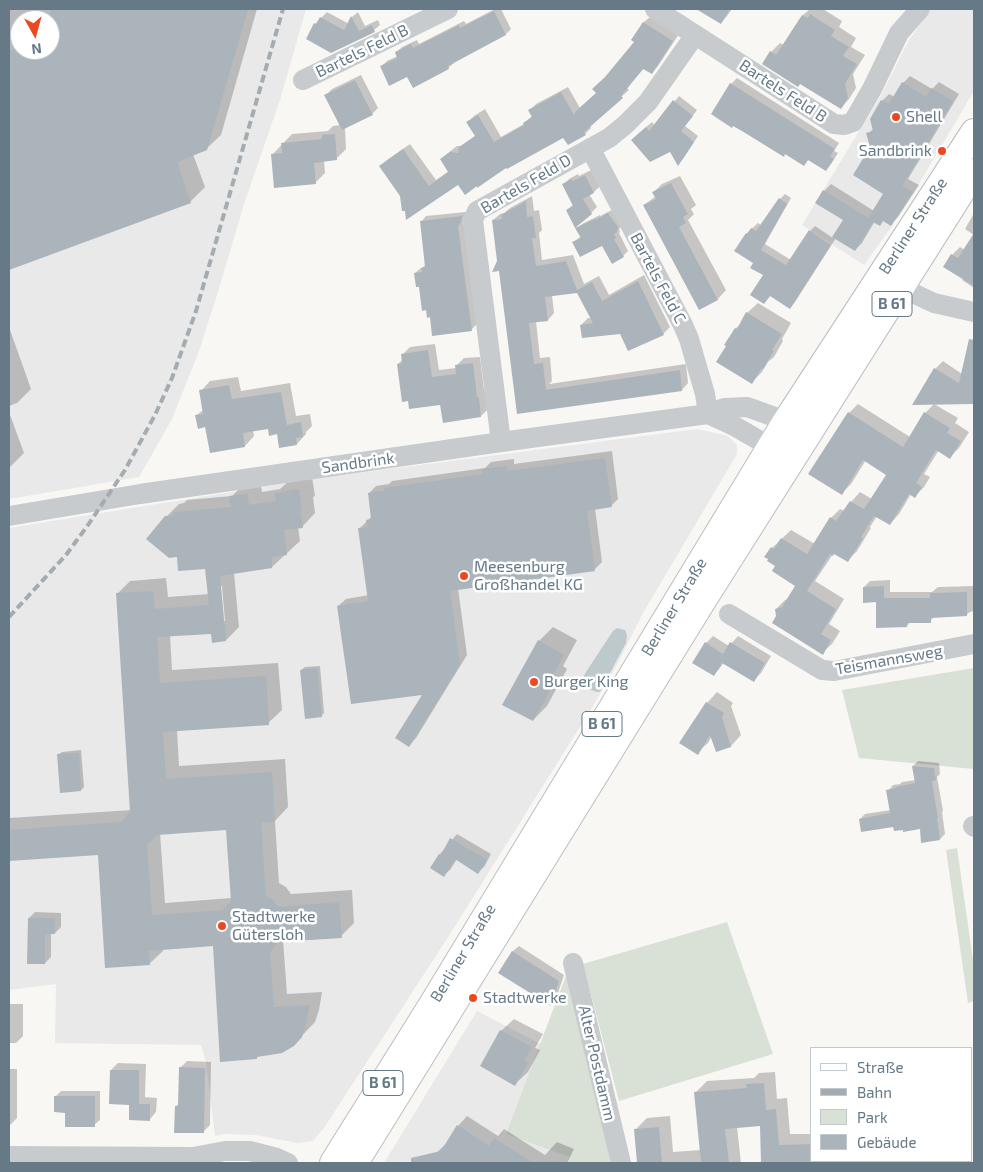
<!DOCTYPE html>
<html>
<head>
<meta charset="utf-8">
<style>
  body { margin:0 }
  #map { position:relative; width:983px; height:1172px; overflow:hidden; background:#f8f7f4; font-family:"Exo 2",sans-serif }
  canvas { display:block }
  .frame { position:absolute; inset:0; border:10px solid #657987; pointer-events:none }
  .legend { position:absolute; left:810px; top:1047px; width:162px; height:115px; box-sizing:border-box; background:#fff; border:1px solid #c1c9cf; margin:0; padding:6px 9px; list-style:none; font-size:15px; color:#657987 }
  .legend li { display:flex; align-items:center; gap:10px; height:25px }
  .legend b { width:25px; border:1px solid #c1c9cf }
  .north { position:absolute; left:10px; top:10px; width:50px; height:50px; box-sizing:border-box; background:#fff; border:1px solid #c1c9cf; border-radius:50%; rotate:173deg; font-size:14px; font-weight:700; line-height:20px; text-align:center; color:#657987 }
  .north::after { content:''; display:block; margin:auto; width:18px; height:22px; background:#ec4920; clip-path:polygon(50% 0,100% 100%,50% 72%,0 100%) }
</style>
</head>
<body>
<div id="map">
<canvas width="983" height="1172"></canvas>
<div class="frame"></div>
<ul class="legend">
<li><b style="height:6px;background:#fff"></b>Straße</li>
<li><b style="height:6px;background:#a5acb1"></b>Bahn</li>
<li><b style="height:14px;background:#d9e0d5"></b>Park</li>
<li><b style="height:14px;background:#abb4ba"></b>Gebäude</li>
</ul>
<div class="north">N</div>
</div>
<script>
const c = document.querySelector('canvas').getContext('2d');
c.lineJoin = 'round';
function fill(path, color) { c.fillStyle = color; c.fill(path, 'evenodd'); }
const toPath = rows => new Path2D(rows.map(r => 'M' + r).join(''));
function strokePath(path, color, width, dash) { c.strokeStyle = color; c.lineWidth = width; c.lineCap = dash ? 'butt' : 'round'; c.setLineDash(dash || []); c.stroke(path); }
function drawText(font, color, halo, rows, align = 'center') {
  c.font = font + ' "Exo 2",sans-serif'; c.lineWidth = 5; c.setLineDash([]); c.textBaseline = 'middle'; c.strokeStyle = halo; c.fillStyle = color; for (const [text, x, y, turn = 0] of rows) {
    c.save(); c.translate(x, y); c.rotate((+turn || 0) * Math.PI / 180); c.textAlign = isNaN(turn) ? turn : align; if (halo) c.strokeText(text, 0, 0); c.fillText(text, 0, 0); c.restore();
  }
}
const built = toPath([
  [9,9,306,9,280,100,244,204,218,292,199,351,172,419,139,477,9,499],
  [20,20,50,20,50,50,20,50],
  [933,9,972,9,974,10,974,91,914,192,892,226,864,265,802,225,880,97,909,40,930,11],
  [697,429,728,436,737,445,737,454,643,613,617,665,590,711,450,934,324,1128,313,1141,297,1143,256,1135,225,1134,215,1136,206,1062,201,1045,55,1043,56,984,9,990,9,528,305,480],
  [477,1011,541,1044,506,1134,569,1157,566,1163,384,1163]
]);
const green = toPath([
  [974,668,974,769,859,758,842,690],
  [957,848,974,967,974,1001,968,1003,946,850],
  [727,922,773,1054,619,1101,583,964],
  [567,973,599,1107,611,1163,566,1163,569,1157,506,1134]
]);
const water = toPath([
  [617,628,625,630,627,635,626,643,600,692,597,692,588,689,582,685,582,680,586,672,613,631]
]);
const shadow = toPath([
  [10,9,257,9,221,135,206,149,193,154,205,187,191,201,9,268,9,11],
  [20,20,50,20,50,50,20,50],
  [495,9,501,9,511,29,506,34,453,62,454,63,448,68,408,75,381,67,387,61,398,56,396,53,402,47,417,40,419,44,464,21,466,24],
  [703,9,732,9,727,16,721,23,701,11],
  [810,9,816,10,817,9,823,9,842,21,839,27,856,38,851,47,865,55,853,74,856,88,849,99,841,108,800,82,764,63,771,52,780,43,784,45,803,15],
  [327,12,349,24,352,17,358,12,365,26,378,20,380,25,374,30,331,52,315,24],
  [651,16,679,34,658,66,652,73,644,68,627,88,629,90,590,125,591,128,585,134,564,136,458,183,401,195,381,167,387,160,410,144,436,180,449,171,441,159,448,153,457,146,462,146,476,135,468,122,474,116,485,109,501,137,524,124,533,115,530,110,536,104,568,87,580,108,597,93,609,74,636,41,633,40,644,22],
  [361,75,378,108,372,114,345,128,346,149,336,159,324,161,325,173,316,182,272,155,292,134,328,131,333,126,341,125,326,95,332,89],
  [910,76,932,89,939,82,959,94,908,179,919,185,898,217,891,224,884,220,875,221,862,243,855,250,836,238,795,302,790,308,771,295,764,303,764,275,755,262,736,251,747,233,758,223,761,225,780,199,785,194,791,198,765,244,791,260,810,231,815,226,833,238,844,220,824,191,831,184,874,211,885,194,868,134,874,128,882,101,889,94,895,97,903,83],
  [737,78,839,143,834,151,838,153,831,164,826,170,809,159,804,164,713,114,731,84],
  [679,96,697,110,685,126,698,136,683,159,678,164,671,150,637,135,652,122,655,126],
  [591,170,600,186,594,192,589,194,597,207,591,213,567,210,574,204,563,185,569,179,578,174,579,176],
  [680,176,696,205,691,209,694,214,688,220,726,290,718,299,700,308,644,205,656,196,654,192,662,184],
  [532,196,534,211,539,210,542,230,539,233,542,260,573,255,584,284,599,276,609,295,644,275,670,327,663,334,621,333,581,325,588,318,592,318,578,292,552,295,554,313,548,320,536,321,540,358,550,357,552,381,549,384,686,364,688,383,682,390,518,412,493,220,500,214,504,213,510,208],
  [614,209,622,226,619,229,620,232,619,233,628,251,623,256,603,244,574,242,581,236,577,229,582,224,600,215,600,216],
  [466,212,466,215,463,219,477,324,471,330,431,316,415,273,421,268,423,267,426,265,421,222,426,216],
  [974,213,974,235,965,229],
  [974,236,974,288,962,280,964,278,945,266,952,255,960,247,965,250],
  [758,303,791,323,782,339,783,341,774,357,768,362,762,372,752,382,728,346,736,328,742,323,747,313],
  [9,327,31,389,17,403,9,406],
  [974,342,974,403,914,404,935,369,943,361,962,374,968,349],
  [435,344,439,370,456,368,456,366,464,358,480,357,484,390,486,390,488,409,481,416,441,404,398,364,403,359,403,354,410,347],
  [238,377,241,391,290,383,296,416,310,414,312,426,306,432,306,434,297,444,269,427,253,430,254,436,245,446,206,426,197,415,204,409,201,391,210,381],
  [858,404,910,437,925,413,934,404,958,418,955,423,969,432,959,448,950,457,939,450,924,474,930,477,924,487,915,496,911,494,899,514,890,524,877,516,870,527,871,528,857,551,847,561,835,553,833,554,815,581,844,599,829,624,840,631,832,644,822,653,777,616,776,609,785,600,788,599,797,585,777,565,772,548,791,530,815,544,831,518,840,509,844,511,851,502,860,492,872,499,888,475,866,460,851,484,842,493,849,413],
  [9,412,24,453,9,468],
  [612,451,618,499,611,506,595,508,602,562,595,569,458,588,467,655,416,738,409,746,424,693,338,606,346,599,369,595,359,529,372,516,369,493,376,486,389,484,392,481,485,468,491,462,514,459,514,464],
  [312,477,315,496,313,497,315,513,302,527,298,527,300,541,272,567,234,573,239,627,226,640,212,632,170,635,172,670,278,663,282,710,268,723,177,730,179,766,285,759,288,807,275,821,279,883,286,887,291,894,352,890,354,923,341,936,283,940,287,994,322,992,319,1010,315,1022,293,1045,259,1055,256,1058,214,945,163,949,163,951,149,964,99,853,9,860,9,818,132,810,117,594,130,581,166,578,168,597,209,594,206,568,178,556,166,517,179,504,184,503,187,500,232,496,244,484,260,481,262,492,280,489,290,480],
  [220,586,222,586,225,621,223,621],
  [227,829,232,898,165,903,160,833],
  [890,580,890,592,932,592,938,587,974,586,974,611,970,612,966,615,935,616,930,621,911,621,907,626,877,601,864,587,870,581],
  [553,627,577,640,563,666,567,669,547,706,533,720,539,641],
  [713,636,729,646,738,636,771,656,761,673,754,680,724,662,720,668,714,675,706,643],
  [320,666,324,713,321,716,301,670,305,667],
  [717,692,733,703,731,706,741,735,731,746,717,750,712,736,708,743,697,753,707,703],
  [81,750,84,787,81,790,58,755,62,752],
  [918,761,939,763,940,774,937,777,943,811,942,812,945,834,940,839,921,828,904,828,894,825,860,819,865,814,891,810,888,791,893,785,900,784,902,782,916,780,913,766],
  [457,834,491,854,484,867,478,872,457,859,450,870,444,875,440,854],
  [35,912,61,913,61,927,55,933,51,933,51,957,45,963,29,918],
  [519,946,564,975,556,999,551,1004,500,973,513,951],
  [9,1004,23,1004,23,1036,16,1043,9,1043],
  [514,1019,543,1034,535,1048,540,1050,528,1072,515,1084,501,1031],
  [187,1061,211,1062,210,1125,203,1132,176,1106,180,1103,180,1068],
  [118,1063,146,1064,145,1097,157,1098,156,1112,150,1119,130,1104,111,1070],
  [9,1069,17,1069,17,1118,10,1125,9,1125],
  [775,1072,777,1099,787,1098,790,1134,812,1134,812,1161,858,1161,858,1163,762,1163,761,1125,737,1127,741,1163,639,1163,636,1129,647,1118,670,1116,673,1152,701,1150,695,1093,707,1081,754,1078,759,1073],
  [61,1091,100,1091,100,1120,94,1125,66,1111,55,1097],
  [467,1116,498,1136,504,1129,545,1155,557,1142,574,1149,567,1163,433,1163,436,1153,447,1143,458,1126]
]);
const building = toPath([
  [50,9,248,9,207,150,177,162,191,203,9,270,9,50,50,50],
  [696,9,730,9,721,24],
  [494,11,506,35,448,66,449,69,413,88,407,77,389,86,380,66,397,58,395,52,411,44,413,48,459,25,460,28],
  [810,14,835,30,831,36,849,47,843,56,857,64,845,84,848,98,841,109,800,84,798,87,762,64,770,51,776,55,802,15,808,18],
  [351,16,359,31,372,25,375,32,331,53,306,39,314,23,316,24,320,17,344,30],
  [643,22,673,41,652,74,643,69,621,96,623,98,584,132,586,135,568,145,563,138,507,169,506,168,477,188,477,186,465,195,458,185,406,220,405,211,402,211,400,196,379,166,403,149,429,186,448,172,440,159,450,152,458,153,459,147,475,136,466,122,478,115,494,142,524,125,523,123,532,117,528,110,561,92,574,115,576,111,596,93,592,89,605,77,634,42,631,40],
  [355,80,373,115,342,130,324,95],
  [902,82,926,97,931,88,953,101,902,186,913,192,891,226,883,221,880,226,873,222,855,251,832,237,843,220,815,203,823,190,868,218,883,194,853,175,870,147,866,133,873,131,870,119,881,100,889,104],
  [730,83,835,149,830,156,834,159,826,171,808,160,804,166,785,154,784,157,742,131,733,126,732,128,711,114],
  [673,100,693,116,681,131,694,142,678,166,670,152,650,162,631,140,646,127,649,131],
  [335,134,337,160,314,163,316,184,274,188,271,154,282,153,281,143,322,139,322,135],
  [585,175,594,193,583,199,592,214,575,228,566,210,573,206,562,184,572,179,573,181],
  [671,183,688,214,683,217,686,223,679,227,718,300,699,310,643,205,656,199,652,192],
  [779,198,787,204,761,250,786,265,809,230,831,245,790,309,770,296,764,304,750,295,763,275,750,268,753,263,734,251,746,233,747,234,751,228,756,231],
  [526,201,527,217,533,216,536,238,532,238,536,266,566,261,577,290,592,282,602,301,638,281,664,335,628,351,620,334,582,338,580,325,593,323,577,293,545,297,548,321,529,323,534,364,543,363,546,389,545,390,680,370,682,391,517,414,499,271,492,272,497,261,492,220,502,219,501,215],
  [608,213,614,222,616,224,618,227,617,232,614,234,616,238,614,239,624,257,612,264,602,246,580,257,572,242,581,238,575,228,595,219,595,220],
  [462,216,461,222,458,226,472,331,432,336,430,317,427,318,426,310,422,311,419,287,416,287,414,273,422,272,421,268,425,267,420,221],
  [974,233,974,286,943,267,951,254,958,258],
  [746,312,782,334,772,350,774,351,763,369,762,368,752,384,716,362,726,346,724,345,735,328,737,329],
  [969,339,974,340,974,404,912,405,934,368,959,383],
  [428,350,432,377,456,374,455,365,473,363,477,397,479,397,481,417,443,423,440,405,409,409,408,401,402,402,397,364,402,363,401,354],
  [229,385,232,399,281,392,287,425,301,422,303,437,296,438,297,445,279,448,277,434,269,436,268,429,243,433,245,447,210,453,205,427,198,429,195,415,203,414,199,390],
  [848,412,903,447,924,412,950,428,947,433,961,441,950,459,936,450,916,483,922,487,915,498,909,494,890,525,874,516,861,537,863,538,848,562,834,554,833,556,830,554,807,591,836,609,821,634,831,640,823,655,772,623,776,616,775,609,782,607,795,586,772,571,775,566,767,561,768,559,764,557,771,547,774,549,781,538,807,554,830,517,836,521,850,501,864,509,886,475,863,460,842,495,808,474],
  [605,458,612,507,587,511,595,571,450,591,460,664,409,747,395,738,422,695,351,704,337,606,368,601,358,528,368,527,366,520,371,519,368,493,384,491,384,488,483,474,482,469,507,466,507,471],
  [299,489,302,510,300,510,303,528,284,530,287,555,272,557,272,568,220,576,226,641,212,643,211,634,157,637,160,683,266,676,269,725,163,732,166,779,272,772,275,822,261,822,266,896,273,900,278,907,339,902,342,938,278,942,270,952,274,1007,310,1005,306,1024,302,1037,294,1046,282,1053,257,1057,257,1059,220,1062,213,946,149,951,150,965,105,968,98,855,9,861,9,830,121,822,130,812,116,593,153,591,155,609,209,605,205,569,178,571,177,557,169,558,146,539,165,516,173,516,173,512,231,507,229,496,247,494,249,505,276,501,275,493],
  [226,830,231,901,222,910,152,915,147,845,157,835],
  [884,586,884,598,930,598,930,593,967,592,967,616,931,618,931,623,907,623,907,627,876,628,876,602,863,603,863,587],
  [538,640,564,655,550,681,554,683,533,721,502,705],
  [705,642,723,654,730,642,765,663,754,682,722,663,714,676,692,663],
  [317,668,322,717,305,719,300,670],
  [706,702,724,713,722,717,731,747,716,752,710,735,698,755,679,743],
  [79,753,81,791,60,793,57,754],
  [912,766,934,768,936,780,932,781,938,818,937,818,940,840,921,843,920,829,903,832,903,830,894,831,893,827,861,832,859,819,890,813,886,790,896,788,895,787,915,783],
  [450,838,487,860,478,874,455,859,444,877,430,868,439,854,441,855],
  [28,918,55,918,55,934,45,934,45,964,27,964],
  [512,951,559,981,551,1006,498,973],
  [500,1030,532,1047,524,1060,528,1063,515,1086,480,1066],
  [179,1067,205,1068,204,1133,174,1133,175,1106,178,1106],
  [110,1070,139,1070,139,1104,150,1104,150,1121,129,1120,129,1105,109,1104],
  [764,1083,766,1110,776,1109,779,1145,812,1144,812,1163,761,1163,760,1126,725,1129,729,1163,701,1163,694,1092,747,1088,746,1084],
  [54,1096,95,1096,95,1127,65,1127,65,1113,54,1112],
  [457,1125,489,1146,494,1138,534,1163,411,1163,411,1158,441,1151],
  [659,1127,662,1163,637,1163,634,1129]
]);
const minor = toPath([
  [655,9,834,124,844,125,853,122,872,89,899,33,920,9],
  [303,80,448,9],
  [590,148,683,325,689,339,705,394,708,414],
  [902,288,934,303,974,312],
  [708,414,736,427,781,453],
  [501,442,473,220,477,211,609,138,625,125,648,102,695,35],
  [9,516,140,494,501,442,708,414,724,408,747,407,786,421,798,428],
  [729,614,822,670,834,671,974,644],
  [973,826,974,827],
  [573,963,621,1163],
  [9,1156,193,1157,225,1151,250,1151,277,1158,288,1163]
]);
const major = toPath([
  [333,1163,433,1003,786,421,974,132],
  [355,1163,704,599,974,172]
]);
const rail = toPath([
  [9,617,66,555,88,525,125,470,155,415,172,378,196,311,283,9]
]);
const markers = [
  [896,117,5,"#ec4920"],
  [942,151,5,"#ec4920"],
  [464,576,5,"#ec4920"],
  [534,682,5,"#ec4920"],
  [222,926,5,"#ec4920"],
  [473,998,5,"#ec4920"]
];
const shields = [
  [892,304,40],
  [602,724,40],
  [383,1083,40]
];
const shieldNames = [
  ["B 61",892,304],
  ["B 61",602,724],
  ["B 61",383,1083]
];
const streetNames = [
  ["Bartels Feld B",362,51,-26],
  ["Bartels Feld B",783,91,33],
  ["Bartels Feld D",526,184,-30],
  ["Berliner Straße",913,226,-57],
  ["Bartels Feld C",658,278,62],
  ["Sandbrink",358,463,-8],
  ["Berliner Straße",674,607,-59],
  ["Teismannsweg",889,660,-10],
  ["Berliner Straße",463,953,-59],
  ["Alter Postdamm",597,1063,77]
];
const poiNames = [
  ["Shell",906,117],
  ["Sandbrink",932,151,"right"],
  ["Meesenburg",474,567],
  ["Großhandel KG",474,585],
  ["Burger King",544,682],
  ["Stadtwerke",232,917],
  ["Gütersloh",232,935],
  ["Stadtwerke",483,998]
];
fill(built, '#e8e9e8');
fill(green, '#d9e0d5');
fill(water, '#bdc9cd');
fill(shadow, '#0003');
fill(building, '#abb4ba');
strokePath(major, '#babec2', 28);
strokePath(minor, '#c7cbce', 20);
strokePath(major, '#fff', 26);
strokePath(rail, '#a5acb1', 4, [8, 4]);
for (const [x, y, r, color] of markers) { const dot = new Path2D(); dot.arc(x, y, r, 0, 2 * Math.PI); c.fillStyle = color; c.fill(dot); strokePath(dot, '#fff', 2); }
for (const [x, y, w] of shields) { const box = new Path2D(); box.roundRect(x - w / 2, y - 12.5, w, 25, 4); c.fillStyle = '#fff'; c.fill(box); strokePath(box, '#657987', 1); }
drawText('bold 15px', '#657987', null, shieldNames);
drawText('16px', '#657987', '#fff', streetNames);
drawText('16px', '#657987', '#fff', poiNames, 'left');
</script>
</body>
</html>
